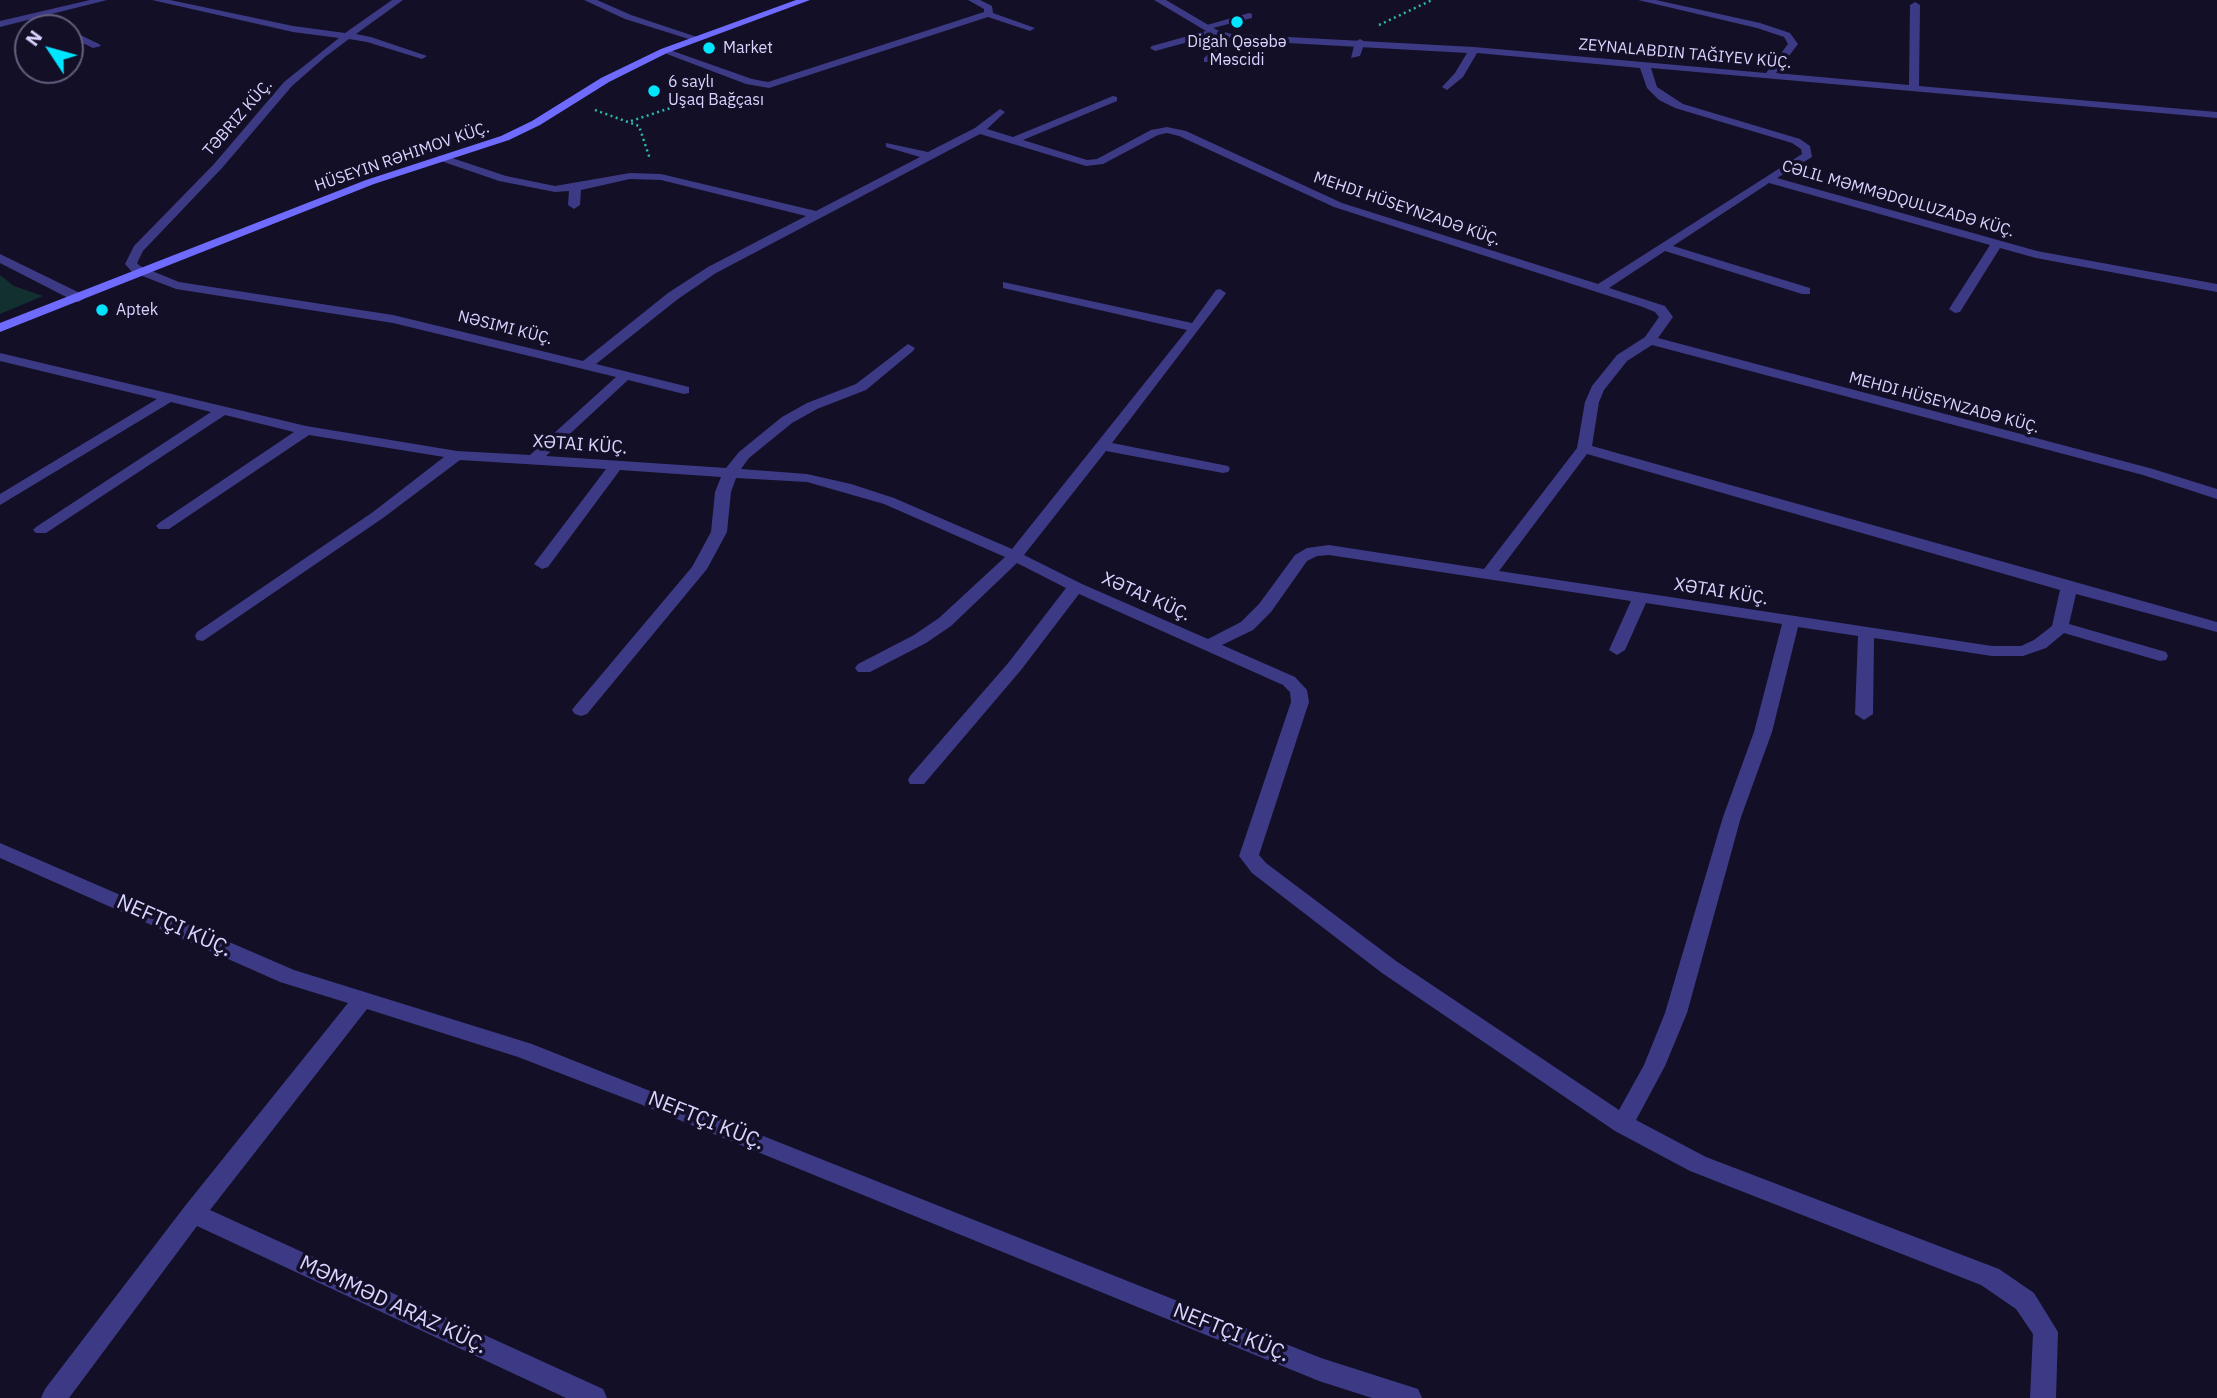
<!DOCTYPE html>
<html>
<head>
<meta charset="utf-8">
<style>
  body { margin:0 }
  #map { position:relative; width:2217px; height:1398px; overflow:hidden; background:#130f26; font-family:"IBM Plex Sans",sans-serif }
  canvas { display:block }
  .north { position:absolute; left:14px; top:14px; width:70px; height:70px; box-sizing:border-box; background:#130f26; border:2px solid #625e7d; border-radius:50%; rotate:306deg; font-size:19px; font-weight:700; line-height:28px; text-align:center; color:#d9d4ff }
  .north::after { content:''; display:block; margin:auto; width:24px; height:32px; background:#00e5ff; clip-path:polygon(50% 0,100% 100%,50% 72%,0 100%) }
</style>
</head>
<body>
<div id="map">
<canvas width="2217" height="1398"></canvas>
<div class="north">N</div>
</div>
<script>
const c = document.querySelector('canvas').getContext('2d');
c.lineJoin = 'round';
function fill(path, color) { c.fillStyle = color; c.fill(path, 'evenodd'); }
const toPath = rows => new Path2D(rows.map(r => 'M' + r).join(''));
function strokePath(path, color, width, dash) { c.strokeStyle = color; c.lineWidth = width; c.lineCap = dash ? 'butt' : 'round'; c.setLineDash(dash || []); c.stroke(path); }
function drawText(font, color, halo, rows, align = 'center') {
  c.font = font + ' "IBM Plex Sans",sans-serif'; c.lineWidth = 7; c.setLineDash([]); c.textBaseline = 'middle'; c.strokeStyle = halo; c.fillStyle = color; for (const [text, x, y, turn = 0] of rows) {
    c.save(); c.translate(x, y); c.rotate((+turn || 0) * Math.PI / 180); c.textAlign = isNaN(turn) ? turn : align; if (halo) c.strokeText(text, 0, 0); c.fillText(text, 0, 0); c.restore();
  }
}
const green = toPath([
  [0,275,14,286,43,296,0,314]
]);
const path = toPath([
  [1379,25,1432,0],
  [595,110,639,126,650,159],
  [631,121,719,92]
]);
const service = toPath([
  [1249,13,1252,14,1252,18,1205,30,1200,27,1249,13],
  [1360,39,1365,42,1360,56,1351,58,1355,42,1360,39]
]);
const minor = toPath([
  [90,0,107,0,0,27,0,21,90,0],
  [152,0,170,0,293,26,345,33,392,0,403,0,356,34,371,37,427,56,422,59,367,42,349,39,325,57,292,86,222,168,143,251,137,263,140,266,179,282,393,315,583,361,668,293,708,267,806,216,661,180,630,179,581,190,580,205,574,209,568,205,569,191,555,192,499,181,438,160,438,156,446,156,506,176,555,186,630,173,661,174,816,211,920,157,886,147,886,143,928,152,975,128,1000,109,1005,112,987,129,1013,137,1113,96,1117,97,1117,101,1023,140,1087,160,1097,159,1151,130,1167,127,1186,131,1342,203,1598,284,1802,154,1801,149,1792,143,1675,108,1659,100,1647,88,1640,68,1477,53,1463,77,1447,90,1442,87,1455,73,1467,53,1234,40,1212,62,1204,62,1204,58,1225,38,1214,35,1155,51,1150,48,1152,46,1206,31,1154,0,1166,0,1217,30,1232,34,1474,47,1766,73,1788,44,1784,37,1757,28,1638,0,1656,0,1760,23,1790,33,1798,44,1776,73,1909,85,1910,5,1915,2,1920,5,1919,86,2217,112,2217,118,1651,68,1657,87,1683,104,1800,139,1810,146,1812,157,1777,178,2037,251,2217,284,2217,292,2036,258,2000,248,1960,312,1955,313,1949,309,1990,245,1769,183,1673,246,1810,288,1810,294,1802,294,1665,251,1609,288,1665,306,1673,317,1658,338,2153,469,2217,489,2217,499,2143,475,1652,345,1627,361,1604,390,1599,402,1592,446,2217,622,2217,632,2076,594,2069,624,2166,652,2168,656,2166,660,2160,661,2064,633,2046,648,2023,656,1992,656,1874,638,1873,714,1864,720,1855,714,1858,636,1798,627,1772,732,1741,817,1687,1013,1665,1066,1636,1120,1706,1157,1999,1269,2034,1293,2058,1332,2056,1398,2030,1398,2033,1334,2016,1309,1981,1285,1690,1171,1615,1131,1382,973,1252,873,1239,856,1291,702,1290,692,1283,685,1079,594,1021,670,924,784,910,784,908,780,910,776,1009,662,1066,588,1017,563,951,626,926,643,870,672,858,672,855,668,858,664,914,635,939,618,1005,557,884,504,807,482,736,478,731,492,727,532,707,569,587,714,581,716,575,714,572,710,575,706,692,567,711,532,715,492,721,477,620,470,548,567,542,569,534,564,606,469,460,460,383,518,203,641,197,640,195,636,197,632,373,512,444,457,309,435,169,529,159,529,156,526,159,523,294,432,225,415,46,533,36,533,33,530,36,527,211,412,171,402,0,505,0,494,157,399,0,361,0,353,306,426,457,451,530,455,616,377,393,323,176,289,132,272,125,264,134,246,214,164,284,82,339,38,293,32,152,0],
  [1167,133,1179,136,1334,207,1640,306,1655,312,1659,317,1645,337,1617,355,1592,386,1585,402,1577,448,1484,569,1329,545,1307,548,1295,555,1259,604,1241,622,1208,639,1082,584,1024,555,1106,451,1223,473,1228,472,1230,469,1228,466,1223,465,1112,443,1224,296,1226,293,1220,289,1216,290,1192,323,1003,282,1003,288,1187,330,1012,549,894,498,851,484,807,474,741,469,749,458,792,423,817,409,866,390,913,351,915,348,908,344,856,384,807,403,782,417,739,452,726,468,546,456,628,380,684,394,689,393,689,387,596,364,678,299,716,273,980,134,1086,166,1103,164,1158,135,1167,133],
  [1587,454,2060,590,2052,626,2034,640,2021,646,1992,646,1499,571,1587,454],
  [1329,555,1631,601,1609,650,1617,655,1625,650,1646,603,1782,624,1754,732,1723,817,1665,1013,1644,1065,1619,1110,1396,961,1266,863,1259,855,1309,702,1307,690,1295,677,1222,645,1253,630,1271,612,1307,561,1317,556,1329,555],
  [584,0,597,0,631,15,700,38,692,40,625,19,584,0],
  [968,0,980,0,992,6,993,13,1035,28,1030,31,988,17,769,88,746,84,659,51,667,49,752,79,768,82,984,12,984,9,968,0],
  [70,30,99,44,101,46,93,48,70,37,70,30],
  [0,254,84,295,85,298,79,302,74,301,0,263,0,254],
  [0,843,294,970,532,1044,1321,1358,1418,1389,1422,1398,1372,1398,1319,1381,640,1104,518,1057,367,1009,210,1210,603,1389,607,1398,566,1398,197,1226,69,1398,41,1398,45,1389,185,1206,348,1003,280,982,0,858,0,843]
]);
const secondary = toPath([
  [796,0,810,0,667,53,609,82,540,125,509,140,374,184,0,332,0,323,366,180,501,136,532,121,601,78,661,49,796,0]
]);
const markers = [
  [1237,22,7,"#00e5ff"],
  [709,48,7,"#00e5ff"],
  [654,91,7,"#00e5ff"],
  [102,310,7,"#00e5ff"]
];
const farPoinames = [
  ["Digah Qəsəbə",1237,42,"center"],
  ["Məscidi",1237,60,"center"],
  ["Market",723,48],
  ["6 saylı",668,82],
  ["Uşaq Bağçası",668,100],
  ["Aptek",116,310]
];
const farStreetnames = [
  ["ZEYNALABDIN TAĞIYEV KÜÇ.",1685,54,5],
  ["TƏBRIZ KÜÇ.",238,118,-49],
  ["HÜSEYIN RƏHIMOV KÜÇ.",402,157,-19],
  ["CƏLIL MƏMMƏDQULUZADƏ KÜÇ.",1898,199,16],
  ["MEHDI HÜSEYNZADƏ KÜÇ.",1407,209,19],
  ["NƏSIMI KÜÇ.",505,328,14],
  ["MEHDI HÜSEYNZADƏ KÜÇ.",1944,403,15]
];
const streetNames = [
  ["XƏTAI KÜÇ.",580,445,4],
  ["XƏTAI KÜÇ.",1721,592,9],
  ["XƏTAI KÜÇ.",1146,597,24]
];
const nearStreetnames = [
  ["NEFTÇI KÜÇ.",174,926,24],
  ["NEFTÇI KÜÇ.",706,1121,22],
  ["MƏMMƏD ARAZ KÜÇ.",393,1305,25],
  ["NEFTÇI KÜÇ.",1231,1333,22]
];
fill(green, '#12302f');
strokePath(path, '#2fb8b0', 2.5, [2, 3.5]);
fill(service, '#3d3a85');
fill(minor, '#3d3a85');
fill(secondary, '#6f6bff');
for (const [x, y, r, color] of markers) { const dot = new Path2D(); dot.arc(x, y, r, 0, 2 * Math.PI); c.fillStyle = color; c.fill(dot); strokePath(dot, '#130f26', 2.5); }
drawText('16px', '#d9d4ff', '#130f26', farPoinames, 'left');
drawText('16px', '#d9d4ff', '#130f26', farStreetnames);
drawText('18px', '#d9d4ff', '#130f26', streetNames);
drawText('21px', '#d9d4ff', '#130f26', nearStreetnames);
</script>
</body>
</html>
